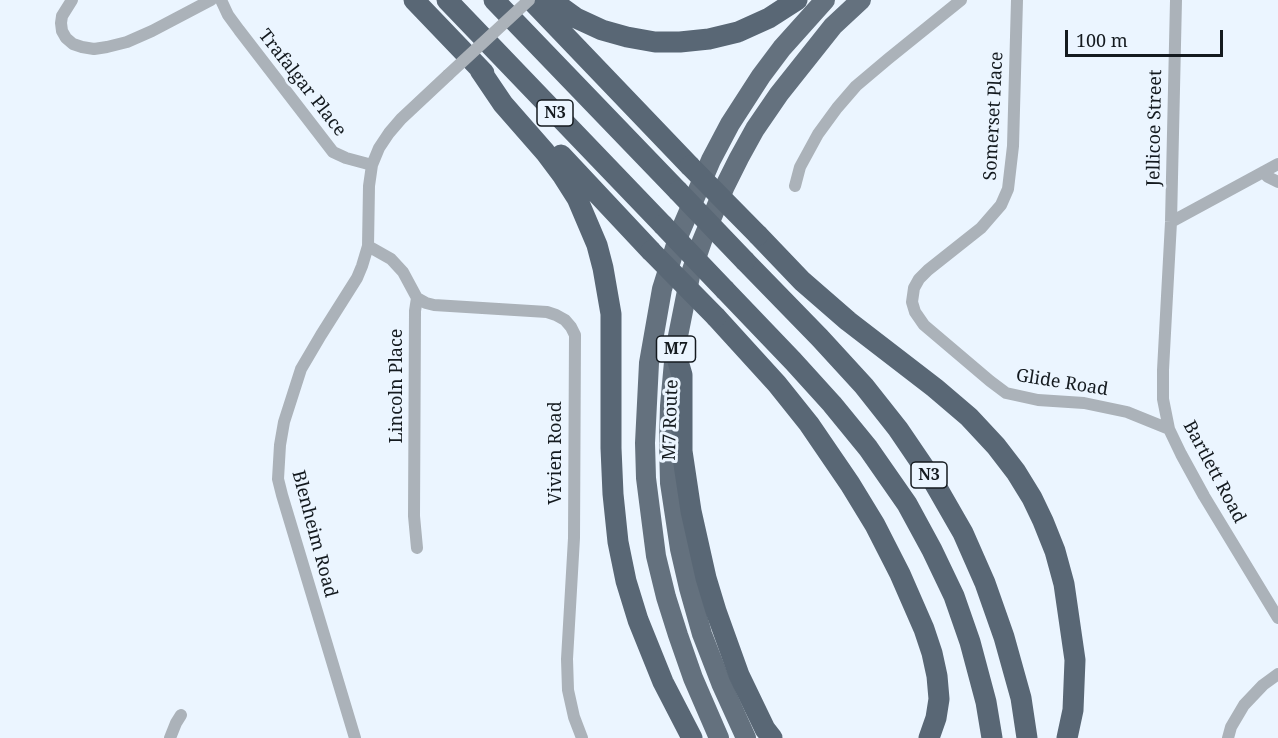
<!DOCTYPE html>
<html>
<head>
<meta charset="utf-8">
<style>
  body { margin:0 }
  #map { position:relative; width:1278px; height:738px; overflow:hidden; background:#ebf5ff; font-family:"Noto Serif",serif }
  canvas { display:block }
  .scale { position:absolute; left:1065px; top:30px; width:158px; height:27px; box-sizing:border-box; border:3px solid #141a1f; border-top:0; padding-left:8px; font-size:18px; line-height:21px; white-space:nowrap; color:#141a1f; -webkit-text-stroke:4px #ebf5ff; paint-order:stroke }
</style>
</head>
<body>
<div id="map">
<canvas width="1278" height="738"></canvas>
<div class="scale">100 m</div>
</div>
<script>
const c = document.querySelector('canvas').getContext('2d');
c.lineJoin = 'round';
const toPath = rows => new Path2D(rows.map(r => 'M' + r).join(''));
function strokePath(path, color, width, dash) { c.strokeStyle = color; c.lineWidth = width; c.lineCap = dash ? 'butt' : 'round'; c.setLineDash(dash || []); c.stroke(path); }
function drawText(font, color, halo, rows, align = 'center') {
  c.font = font + ' "Noto Serif",serif'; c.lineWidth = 6; c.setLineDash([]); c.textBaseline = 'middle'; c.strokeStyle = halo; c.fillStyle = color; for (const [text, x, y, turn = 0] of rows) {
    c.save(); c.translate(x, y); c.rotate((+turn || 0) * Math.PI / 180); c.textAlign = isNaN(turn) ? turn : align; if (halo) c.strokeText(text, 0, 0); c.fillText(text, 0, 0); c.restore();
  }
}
const minor = toPath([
  [72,0,62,16,61,23,62,31,66,38,73,44,82,47,94,49,107,47,127,42,152,31,211,0],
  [221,0,228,15,239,30,333,152,346,158,372,165],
  [1017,0,1013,146,1008,189,1001,205,981,228,928,270,919,279,914,288,912,302,915,312,924,325,990,381,1006,393,1038,400,1084,403,1127,412,1169,429],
  [1176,0,1171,222,1163,370,1163,399,1169,429,1181,454,1204,496,1278,618],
  [1263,172,1268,177,1278,182],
  [795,186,800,167,818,134,837,108,856,86,888,59,961,0],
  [1171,222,1278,164],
  [368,246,391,259,403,272,417,298,415,311,414,516,417,548],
  [417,298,426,303,434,305,547,312,556,315,565,320,571,327,575,335,574,538,567,659,568,690,574,717,582,738],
  [170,738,176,723,181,715],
  [355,738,282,495,278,479,280,445,284,422,301,369,321,335,357,278,362,266,368,246,369,186,372,165,379,148,389,133,401,119,448,75],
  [1228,738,1231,727,1244,705,1263,685,1278,674]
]);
const trunk = toPath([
  [719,738,693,678,678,635,666,597,656,556,646,478,645,443,649,363,662,289,680,232,711,160,730,124,761,76,782,48,825,0],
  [746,738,721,683,702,634,689,588,680,549,670,483,669,442,670,406,675,351,690,276,702,241,725,186,739,158,755,129,779,94,833,26,861,0]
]);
const motorway = toPath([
  [414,0,484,73],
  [447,0,663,225],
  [494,0,678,191],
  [531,0,690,166],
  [551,0,576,18,602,30,627,37,655,42,680,42,709,39,738,32,769,18,797,0],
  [480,70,503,104,545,152,563,176,577,198,597,245,603,268,611,314,611,448,613,494,618,542,626,581,638,620,663,682,692,738],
  [561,155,651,251],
  [758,235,802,281,848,321,935,388,969,417,996,446,1016,472,1032,498,1043,521,1055,551,1064,584,1075,660,1073,710,1067,738],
  [745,261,820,338,864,386,898,429,932,479,963,533,985,583,1004,637,1021,698,1027,738],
  [725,290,793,361,832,404,868,448,907,504,932,550,954,596,970,642,986,702,992,738],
  [716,317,777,384,809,424,850,484,875,525,900,574,924,629,932,653,937,676,939,699,936,718,929,738],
  [675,351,682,375,682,451,691,511,706,578,716,611,739,675,765,729,772,738]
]);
const minorBridge = toPath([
  [448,75,529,0]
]);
const motorwayBridge = toPath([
  [690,166,758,235],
  [678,191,745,261],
  [663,225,725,290],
  [651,251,716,317]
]);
const shields = [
  [555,113,36],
  [676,349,39],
  [929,475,36]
];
const shieldNames = [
  ["N3",555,113],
  ["M7",676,349],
  ["N3",929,475]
];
const streetNames = [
  ["Trafalgar Place",302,83,52],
  ["Somerset Place",994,116,-87],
  ["Jellicoe Street",1155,128,-89],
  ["Glide Road",1062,383,9],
  ["Lincoln Place",397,386,-90],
  ["M7 Route",671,420,-88],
  ["Vivien Road",556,453,-90],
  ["Bartlett Road",1214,472,62],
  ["Blenheim Road",314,534,75]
];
strokePath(minor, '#abb2b9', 12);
strokePath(trunk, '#64717e', 20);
strokePath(motorway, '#596775', 21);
strokePath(minorBridge, '#abb2b9', 12);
strokePath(motorwayBridge, '#596775', 21);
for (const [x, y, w] of shields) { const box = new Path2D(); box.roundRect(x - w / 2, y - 13, w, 26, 4.5); c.fillStyle = '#ebf5ff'; c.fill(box); strokePath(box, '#141a1f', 1.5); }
drawText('bold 16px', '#141a1f', null, shieldNames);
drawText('18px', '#141a1f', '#ebf5ff', streetNames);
</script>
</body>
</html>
